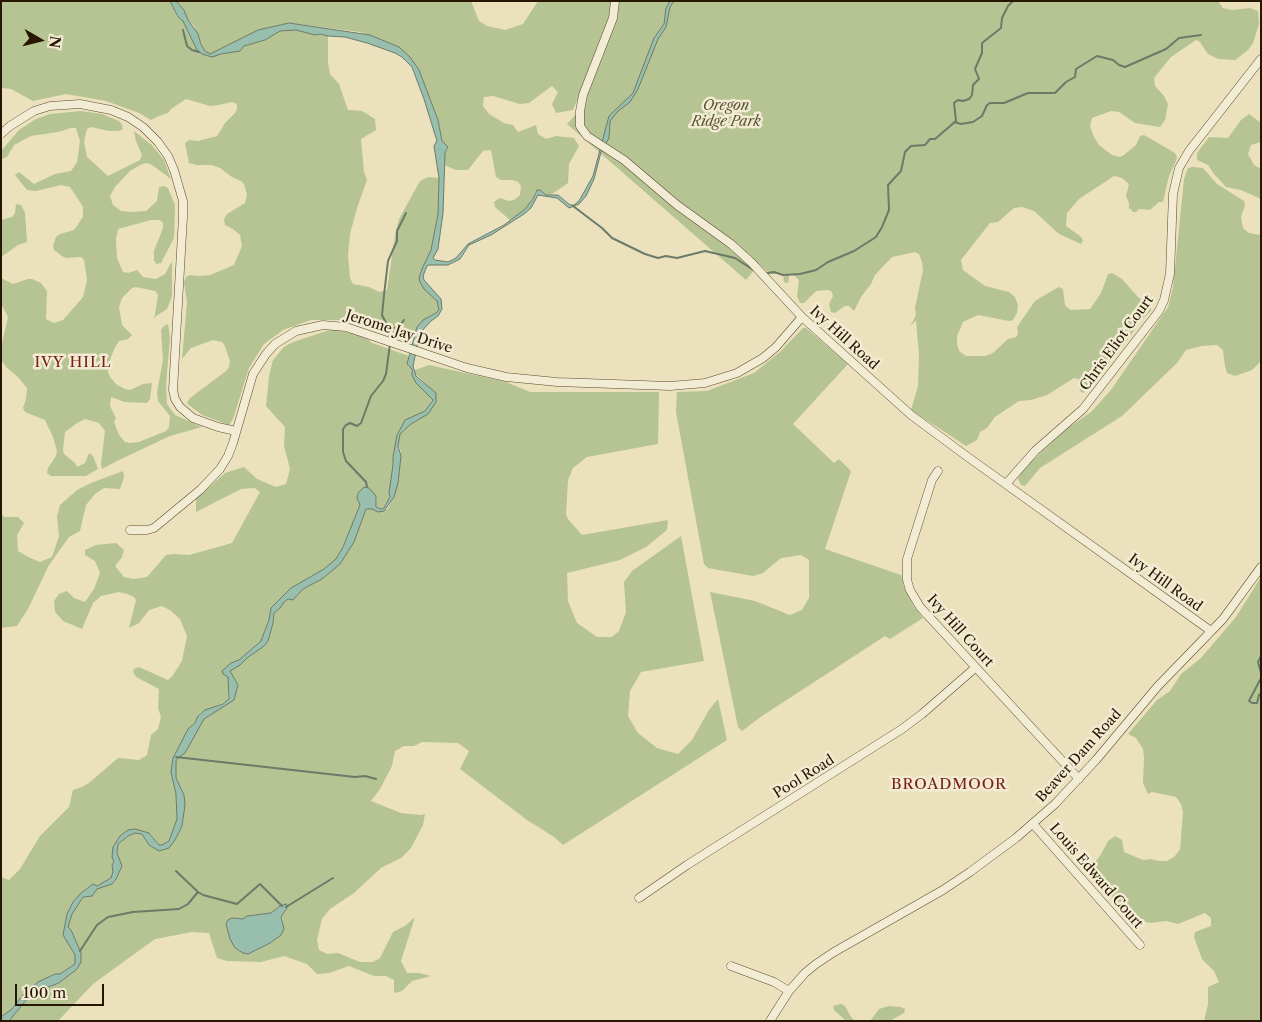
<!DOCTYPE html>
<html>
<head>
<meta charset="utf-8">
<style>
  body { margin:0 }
  #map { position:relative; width:1262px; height:1022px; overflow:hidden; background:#ebe2bd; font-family:"Libre Caslon Text",serif }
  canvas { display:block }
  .frame { position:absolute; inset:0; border:2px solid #291601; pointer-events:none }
  .north { position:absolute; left:15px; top:15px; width:50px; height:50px; -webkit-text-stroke:4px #f2ecd4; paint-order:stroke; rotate:98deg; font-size:14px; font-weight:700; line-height:20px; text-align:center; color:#291601 }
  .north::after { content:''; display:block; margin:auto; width:18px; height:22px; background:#291601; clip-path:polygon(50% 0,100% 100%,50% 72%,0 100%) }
  .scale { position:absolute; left:15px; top:984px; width:89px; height:22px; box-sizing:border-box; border:2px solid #291601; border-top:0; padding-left:6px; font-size:15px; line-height:18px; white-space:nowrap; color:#291601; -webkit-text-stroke:4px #f2ecd4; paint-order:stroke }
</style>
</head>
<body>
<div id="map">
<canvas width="1262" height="1022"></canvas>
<div class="frame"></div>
<div class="north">N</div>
<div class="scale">100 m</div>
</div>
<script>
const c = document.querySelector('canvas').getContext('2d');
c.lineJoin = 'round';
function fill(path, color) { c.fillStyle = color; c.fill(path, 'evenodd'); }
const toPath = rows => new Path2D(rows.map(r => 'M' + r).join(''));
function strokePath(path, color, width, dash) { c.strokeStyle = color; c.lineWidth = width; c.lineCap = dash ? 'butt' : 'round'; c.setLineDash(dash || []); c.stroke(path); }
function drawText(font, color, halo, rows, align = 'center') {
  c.font = font + ' "Libre Caslon Text",serif'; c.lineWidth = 5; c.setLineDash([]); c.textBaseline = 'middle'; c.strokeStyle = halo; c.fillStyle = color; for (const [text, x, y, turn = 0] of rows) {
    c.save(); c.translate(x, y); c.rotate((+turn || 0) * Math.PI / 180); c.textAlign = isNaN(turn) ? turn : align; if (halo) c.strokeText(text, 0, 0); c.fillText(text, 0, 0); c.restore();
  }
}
const green = toPath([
  [1,1,170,1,177,17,183,21,197,50,215,55,241,50,244,46,265,40,280,31,296,30,328,36,328,63,330,74,339,84,348,110,362,111,375,119,376,130,361,139,364,172,367,180,357,208,350,234,348,255,350,278,353,284,369,287,379,292,387,290,395,235,399,219,420,181,428,177,439,178,438,214,431,250,420,273,431,295,438,302,438,312,429,316,417,327,414,339,347,320,311,320,283,330,264,344,249,368,233,419,229,425,202,415,190,406,187,403,190,398,226,371,229,367,230,361,225,346,222,342,213,340,191,348,182,359,187,302,184,282,186,277,190,275,199,276,210,275,234,265,242,246,240,235,233,229,225,225,224,219,227,214,245,203,247,194,244,184,241,181,232,177,220,168,212,165,197,165,189,163,185,143,189,140,198,141,217,136,225,123,235,113,237,109,237,104,232,102,219,105,210,106,186,99,171,109,168,113,159,116,151,120,139,113,106,101,66,94,33,101,11,89,1,88],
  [176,1,471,1,479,21,487,26,505,30,523,24,538,1,611,1,611,3,609,26,573,110,556,113,552,104,558,92,552,86,529,103,520,104,493,96,484,97,483,106,489,114,504,123,513,125,518,132,536,125,538,134,546,139,556,136,574,138,579,146,569,164,568,183,552,194,546,195,540,190,535,192,533,199,525,209,510,220,495,207,494,202,500,198,509,201,514,200,520,195,521,186,518,182,513,180,501,180,496,177,491,150,483,151,468,170,456,170,444,165,445,153,448,149,442,141,438,120,419,70,399,47,360,32,289,23,258,30,210,54,205,51,194,26,188,20,184,10],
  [617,1,1218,1,1223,8,1232,10,1250,8,1258,11,1259,24,1253,43,1248,50,1235,60,1218,59,1208,54,1200,42,1196,40,1171,57,1154,78,1155,86,1164,96,1168,104,1165,120,1160,127,1135,123,1119,112,1111,111,1092,118,1090,126,1094,137,1099,145,1112,155,1120,157,1124,155,1136,145,1140,136,1144,135,1175,153,1177,157,1176,161,1169,176,1163,202,1159,202,1150,210,1139,209,1136,212,1133,212,1130,208,1129,210,1129,203,1126,196,1129,184,1122,178,1114,176,1079,199,1067,213,1066,226,1080,236,1083,240,1081,244,1059,234,1034,211,1022,207,1014,208,998,222,990,223,961,260,963,270,985,286,1009,292,1015,297,1018,305,1017,313,1013,320,1009,321,978,315,963,322,957,336,957,344,959,351,966,356,985,356,993,353,1008,339,1016,337,1018,334,1017,327,1035,301,1055,289,1059,287,1063,289,1065,305,1068,308,1071,310,1090,309,1101,293,1108,274,1112,273,1122,279,1138,297,1151,307,1151,311,1143,318,1118,353,1099,374,1089,388,1083,393,1080,391,1078,379,1074,378,1047,395,1031,400,1019,401,995,417,987,428,980,432,977,440,966,446,911,410,918,386,919,355,916,320,910,327,916,315,915,308,923,270,922,262,919,254,915,252,892,257,875,275,871,284,861,297,854,311,849,306,845,306,835,313,831,312,829,304,833,296,832,292,828,290,816,291,804,303,800,303,797,296,799,280,796,277,790,273,788,283,784,282,783,274,770,274,759,264,746,280,567,124,583,107,586,95],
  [81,111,102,114,119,121,122,125,123,129,119,131,109,131,91,127,87,129,84,142,87,157,108,176,140,160,142,155,136,141,134,131,152,145,164,160,171,179,152,165,147,163,142,164,130,171,115,187,110,196,113,205,121,211,131,212,146,211,157,201,159,187,164,186,168,188,175,205,174,238,161,263,156,264,154,260,154,251,163,228,163,223,160,220,151,220,118,229,116,239,117,258,123,272,128,273,137,270,143,277,156,279,165,274,172,261,172,296,167,309,156,316,154,320,158,295,155,291,136,287,132,288,122,298,119,307,122,325,132,335,128,339,119,341,114,349,109,363,108,372,110,377,117,385,125,389,130,390,143,384,152,383,150,399,147,403,125,402,111,397,110,406,116,418,114,422,119,435,125,442,130,443,139,442,166,431,169,427,170,416,158,401,157,392,163,360,161,330,164,326,168,324,170,338,166,385,167,404,175,415,202,427,170,436,119,460,102,469,101,464,105,431,99,423,85,419,77,423,65,432,63,450,64,454,75,463,77,467,85,463,89,453,93,456,98,469,86,476,51,476,47,473,48,468,56,456,57,451,53,437,45,420,25,412,23,408,26,399,27,388,18,377,7,368,1,360,1,348,8,317,1,304,1,278,13,284,28,279,32,279,41,283,47,291,46,319,54,323,63,320,83,297,87,280,84,260,81,257,66,258,62,256,54,250,53,246,56,237,60,234,74,230,83,217,83,207,70,187,61,185,36,191,27,190,15,175,19,172,34,184,55,174,71,171,77,162,80,141,76,128,71,128,58,132,31,136,14,145,7,157,2,159,1,151,19,130,36,119,50,114],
  [1249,114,1261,123,1261,142,1251,145,1248,154,1254,165,1261,169,1261,199,1241,190,1226,187,1214,174,1208,165,1197,160,1197,153,1209,137,1228,138,1241,120],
  [1192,167,1203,168,1217,184,1244,201,1245,205,1241,217,1243,228,1249,233,1261,235,1261,361,1252,370,1235,376,1227,373,1225,366,1223,350,1217,345,1202,346,1186,350,1177,363,1122,416,1040,468,1025,486,1021,485,1018,479,1022,470,1068,428,1091,412,1111,390,1168,307,1173,288,1184,179,1188,168],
  [16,204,21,205,25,213,27,242,18,245,1,257,1,220,12,217,15,213],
  [803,328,806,328,848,364,793,424,834,463,839,459,851,471,825,549,901,575,904,587,914,607,923,618,890,639,885,636,762,716,742,731,738,727,710,592,755,601,790,615,802,610,809,598,809,560,801,555,781,558,763,573,753,576,708,568,704,564,676,412,677,392,707,391,754,373,781,351],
  [333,329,366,337,372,343,409,356,408,366,411,368,411,371,429,396,433,398,425,411,404,422,397,435,393,457,393,465,389,499,384,508,378,508,376,504,377,498,367,487,357,498,360,505,343,547,336,559,324,569,291,588,271,608,269,620,261,641,239,660,233,662,223,674,228,677,228,701,200,713,193,725,188,729,182,743,177,749,173,758,171,772,176,794,177,819,169,841,162,845,159,845,151,834,144,831,120,836,112,858,114,862,112,865,113,872,111,878,96,886,93,884,80,894,73,902,67,914,63,935,75,955,75,964,60,974,51,975,42,981,22,996,12,1009,1,1017,1,877,9,880,20,869,40,836,69,807,73,790,82,787,89,783,118,758,139,760,147,755,151,735,158,729,161,717,158,708,159,689,136,677,133,672,134,669,139,667,168,680,173,675,182,661,187,636,180,619,170,610,162,606,149,610,139,623,129,628,136,600,134,597,127,594,119,592,101,596,93,603,82,629,63,621,55,612,54,601,59,594,67,591,74,598,85,602,94,589,100,573,95,561,85,555,85,550,96,545,116,543,124,550,122,557,115,566,124,577,133,579,147,577,166,555,174,554,189,555,232,543,260,492,255,488,241,489,196,512,196,499,225,473,244,467,257,479,276,487,286,484,290,469,284,446,285,427,266,406,269,376,273,360,284,347,293,342],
  [429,365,506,382,530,392,659,392,658,444,587,457,573,468,568,480,566,514,568,519,582,535,668,520,667,530,646,547,620,560,567,573,568,601,577,623,597,637,612,637,619,631,626,612,624,582,632,571,681,536,704,661,641,672,630,691,628,716,638,733,657,748,678,754,692,740,709,710,718,699,727,740,563,845,554,837,527,820,460,769,469,751,458,743,422,742,414,746,404,746,395,751,392,766,380,789,371,801,401,813,420,815,425,814,423,825,411,848,401,858,381,868,354,893,330,909,322,919,317,940,319,950,327,954,338,953,360,962,373,962,380,958,393,932,405,926,415,917,401,961,407,973,419,973,431,976,412,981,402,991,394,993,394,980,386,976,374,976,349,966,329,973,317,974,307,964,284,956,261,962,227,961,217,958,209,933,192,932,155,939,93,984,58,1021,9,1021,32,993,58,984,77,969,81,953,71,930,67,927,72,914,83,897,93,895,97,889,112,884,116,879,121,869,117,850,118,844,128,836,135,833,142,834,149,845,159,851,163,850,183,821,185,805,184,795,176,778,176,761,179,757,183,754,204,719,234,700,238,685,230,671,237,667,247,658,264,646,268,641,273,623,274,613,281,607,284,602,288,599,293,600,303,589,322,579,340,564,354,542,366,509,386,510,388,508,394,497,399,468,401,452,398,443,400,434,411,424,428,414,435,393,415,373,415,370],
  [277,908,287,909,282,915,283,926,281,935,270,943,248,954,237,950,231,941,226,924,234,918,243,919,250,915,266,914,271,913],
  [123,471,124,477,120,489,104,488,95,494,86,505,80,531,69,537,49,565,28,609,17,626,1,628,1,513,4,517,18,517,24,523,17,535,18,551,28,557,40,562,52,557,59,536,57,517,60,505,77,490,91,483],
  [1261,577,1261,1021,1204,1021,1208,1004,1208,987,1219,982,1214,971,1202,959,1194,937,1195,932,1211,926,1211,918,1205,913,1178,924,1166,921,1150,923,1142,921,1122,905,1108,896,1102,889,1092,866,1100,856,1108,841,1115,836,1122,840,1124,852,1143,860,1151,859,1159,861,1167,861,1174,857,1180,850,1183,812,1181,804,1176,797,1152,792,1148,794,1143,783,1144,758,1143,749,1136,738,1128,734,1157,700,1170,691,1181,674,1201,658,1236,617],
  [841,1004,845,1006,851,1017,855,1021,846,1021,834,1010,833,1006],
  [889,1006,901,1007,905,1009,904,1013,890,1021,870,1021,879,1009]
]);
const water = toPath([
  [170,1,176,1,184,10,188,20,198,34,201,44,205,51,210,54,258,30,289,23,370,35,399,47,410,57,419,70,438,120,442,141,448,147,445,153,443,213,438,249,433,258,435,260,448,262,456,258,468,244,504,225,525,209,533,199,537,190,540,190,546,195,558,195,570,205,574,205,579,201,593,176,609,116,633,93,654,38,664,24,666,8,670,1,674,1,670,7,666,27,658,39,638,89,630,102,618,111,610,121,609,138,601,152,594,179,586,196,579,204,569,208,557,198,538,195,531,208,524,214,491,235,469,245,460,259,448,265,429,265,427,266,423,276,424,280,441,299,442,309,438,316,431,321,420,333,413,366,416,376,436,393,436,402,428,414,411,424,400,434,398,446,401,456,398,483,394,497,384,511,378,512,372,509,366,509,354,542,340,564,322,579,303,589,293,600,288,599,284,602,281,607,274,613,273,623,268,641,264,646,247,658,240,665,230,671,238,685,234,700,204,719,185,753,179,757,176,761,176,778,184,795,185,805,182,826,175,840,169,848,159,851,149,845,142,834,135,833,128,836,118,844,117,853,122,866,116,879,112,884,97,889,92,896,83,897,72,914,68,927,71,930,81,953,81,962,77,969,59,983,32,993,9,1021,1,1021,1,1017,12,1009,22,996,38,982,55,974,60,974,75,964,75,955,63,935,67,914,73,902,80,894,93,884,97,886,111,878,113,872,112,865,114,862,112,857,113,847,120,836,128,830,135,829,149,833,159,845,162,845,169,841,177,819,176,794,171,772,173,758,188,729,195,723,198,716,205,710,223,704,229,699,228,677,223,674,222,671,231,663,239,660,261,641,269,620,271,608,291,588,324,569,336,559,343,547,360,505,357,498,358,493,364,487,369,488,376,496,376,507,381,509,384,508,390,497,389,493,393,465,393,457,397,435,405,420,425,411,433,400,416,383,412,375,412,369,407,364,417,327,423,320,436,313,439,310,437,301,424,289,420,282,419,278,422,269,431,250,438,214,439,178,434,146,437,141,424,99,412,67,402,57,395,53,367,43,345,37,328,36,320,34,315,35,296,30,280,31,265,40,244,46,240,51,221,54,212,57,202,54,197,50,183,21,178,17,170,1],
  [286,904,287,908,281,917,284,929,281,935,270,943,248,954,243,953,235,948,230,939,226,924,228,920,232,918,243,919,247,916,271,913,280,906,286,904]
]);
const stream = toPath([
  [183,30,187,46,192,50,199,52],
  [954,122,961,124,973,122,982,116,987,105,990,103,1004,103,1028,93,1055,93,1066,82,1075,77,1076,69,1097,56,1113,60,1119,65,1125,67,1166,49,1179,38,1201,35],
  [573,206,602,228,612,238,645,254,658,258,666,256,677,258,705,251,735,258,755,271],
  [768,273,774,272,783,275,800,274,816,270,828,262,854,251,876,237,882,227,889,210,888,185,901,171,905,152,911,146,925,145,930,139,935,139,956,121,954,103,958,100,963,101,969,99,972,95,973,85,979,79,975,69,982,53,982,43,1001,28,1002,18,1008,6,1013,1],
  [389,329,399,327,404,320],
  [390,339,389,329,382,315,384,295,388,261,397,241,397,231,406,213],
  [367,487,366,482,346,461,343,452,343,429,346,425,350,423,357,426,361,423,371,396,383,381,386,374,390,344],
  [1261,656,1258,662,1261,673],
  [1261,678,1249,701,1252,703,1257,703,1259,695,1261,694],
  [176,757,355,777,365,776,376,779],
  [176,871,198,892,203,895,237,904,260,884,282,906],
  [286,907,333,878],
  [80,951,97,925,108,917,133,912,179,909,188,904,198,892]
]);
const minor = toPath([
  [615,1,613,18,583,95,580,111,580,126,587,136,624,160,677,205,731,244,752,263,802,317,911,415,965,455,1211,631],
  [1,134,10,126,34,111,50,106,80,104,111,110,128,117,143,127,158,142,168,156,174,170,183,201,183,217,173,390,175,399,180,407,193,418,218,427,236,431],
  [938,471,932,480,907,559,907,580,910,590,920,607,1079,779],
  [1006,484,1035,451,1083,409,1159,311,1164,300,1170,274,1173,194,1179,168,1189,151,1261,59],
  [130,530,147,530,154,528,200,490,220,469,228,456,233,443,253,374,266,354,275,344,296,331,323,325,346,327,467,368,506,377,557,382,670,386,705,383,737,373,763,358,776,347,802,317],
  [1033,824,1140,945],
  [639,898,687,865,902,729,922,714,975,668],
  [731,966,774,982,789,991],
  [770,1021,789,991,805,973,816,964,834,952,943,890,970,872,1016,838,1055,804,1096,760,1158,686,1223,619,1261,567]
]);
const parkNames = [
  ["Oregon",726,106],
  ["Ridge Park",726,122]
];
const streetNames = [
  ["Jerome Jay Drive",399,332,18],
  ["Ivy Hill Road",844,338,42],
  ["Chris Eliot Court",1117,343,-54],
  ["Ivy Hill Road",1165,583,36],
  ["Ivy Hill Court",960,631,48],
  ["Beaver Dam Road",1079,756,-48],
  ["Pool Road",804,777,-32],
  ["Louis Edward Court",1096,876,49]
];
const neighbourhoodNames = [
  ["IVY HILL",73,363],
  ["BROADMOOR",949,785]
];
fill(green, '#b6c392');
fill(water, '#98beae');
strokePath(water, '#6c7b69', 1);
strokePath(stream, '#6c7b69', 2);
strokePath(minor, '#5a4930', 9);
strokePath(minor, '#f2ecd4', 8);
drawText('italic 14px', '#5a5334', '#f2ecd4', parkNames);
drawText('14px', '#291601', '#f2ecd4', streetNames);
c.letterSpacing = '1px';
drawText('15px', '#7a1f14', '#f2ecd4', neighbourhoodNames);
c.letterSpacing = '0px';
</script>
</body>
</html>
